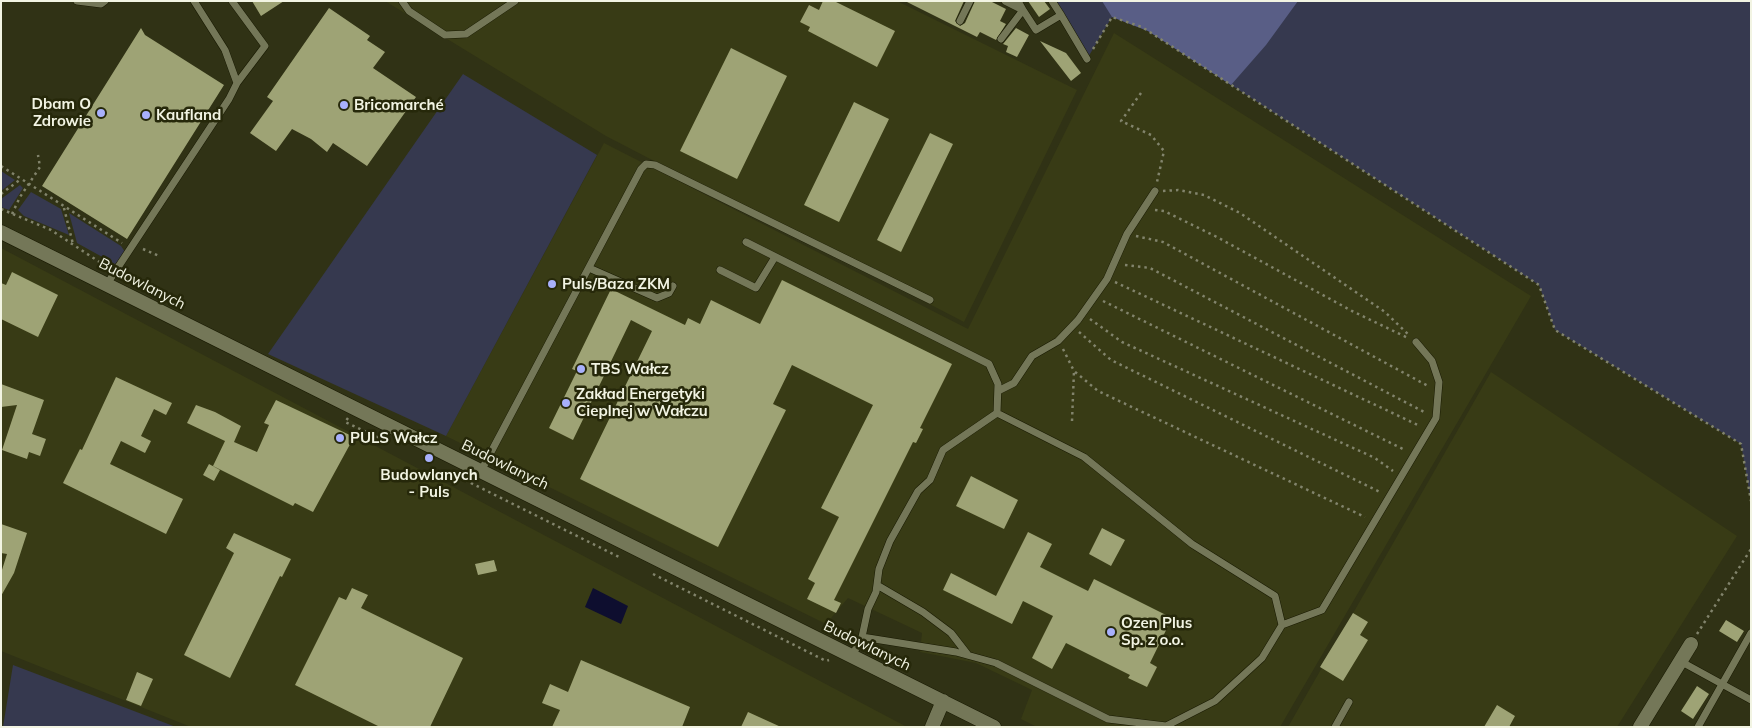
<!DOCTYPE html>
<html>
<head>
<meta charset="utf-8">
<style>
  body { margin:0 }
  #map { position:relative; width:1752px; height:728px; overflow:hidden; background:#303215; font-family:Mulish,sans-serif }
  canvas { display:block }
  .frame { position:absolute; inset:0; border:2px solid #f2f4e3; pointer-events:none }
</style>
</head>
<body>
<div id="map">
<canvas width="1752" height="728"></canvas>
<div class="frame"></div>
</div>
<script>
const c = document.querySelector('canvas').getContext('2d');
c.lineJoin = 'round';
function fill(path, color) { c.fillStyle = color; c.fill(path, 'evenodd'); }
const toPath = rows => new Path2D(rows.map(r => 'M' + r).join(''));
function strokePath(path, color, width, dash) { c.strokeStyle = color; c.lineWidth = width; c.lineCap = dash ? 'butt' : 'round'; c.setLineDash(dash || []); c.stroke(path); }
function drawText(font, color, halo, rows, align = 'center') {
  c.font = font + ' Mulish,sans-serif'; c.lineWidth = 5; c.setLineDash([]); c.textBaseline = 'middle'; c.strokeStyle = halo; c.fillStyle = color; for (const [text, x, y, turn = 0] of rows) {
    c.save(); c.translate(x, y); c.rotate((+turn || 0) * Math.PI / 180); c.textAlign = isNaN(turn) ? turn : align; if (halo) c.strokeText(text, 0, 0); c.fillText(text, 0, 0); c.restore();
  }
}
const built = toPath([
  [385,1,897,1,1077,90,964,322,606,136],
  [1114,33,1531,296,1280,727,1037,727,1021,719,1032,690,976,663,920,652,922,633,848,598,826,624,446,436,604,143,968,329],
  [1,248,907,727,191,727,1,651],
  [1491,372,1737,536,1617,727,1288,727]
]);
const green = toPath([
  [1052,1,1751,1,1751,501,1741,444,1555,330,1539,285,1148,31,1112,17,1087,59],
  [463,74,597,155,446,436,268,354],
  [1,171,15,180,1,191],
  [20,185,23,188,9,210,1,207,1,199],
  [31,192,61,209,69,235,24,216,18,210],
  [69,213,121,246,125,252,122,258,115,264,77,243],
  [13,665,176,727,3,727]
]);
const forest = toPath([
  [1102,1,1298,1,1266,45,1231,85,1148,31,1112,17]
]);
const water = toPath([
  [593,588,628,606,621,624,585,607]
]);
const building = toPath([
  [252,1,284,1,261,16],
  [823,1,834,1,895,31,877,67,808,31,810,27,800,22,809,5,819,10],
  [905,1,964,1,955,21,960,26,965,23,975,1,990,1,1006,9,1000,21,1006,24,996,40,980,32,977,37],
  [1028,1,1044,1,1050,9,1039,17],
  [329,8,370,36,367,40,385,52,373,68,416,97,367,166,333,143,327,152,311,139,292,129,276,151,250,133,273,101,267,97],
  [141,28,145,35,224,85,127,239,42,186],
  [1016,28,1029,35,1017,57,1006,52,1008,46,1003,44],
  [1040,41,1066,53,1081,73,1071,81],
  [731,48,787,76,737,179,680,151],
  [854,102,889,119,839,222,804,205],
  [930,133,953,144,901,252,877,240],
  [12,272,58,295,38,337,1,319,1,283,6,285],
  [782,280,952,364,920,428,923,429,916,443,913,442,834,600,841,603,836,613,807,599,815,583,808,579,839,517,821,508,873,405,792,365,773,404,786,410,718,547,580,479,652,331,631,320,573,440,549,428,577,371,572,369,611,289,685,325,688,318,700,324,711,300,760,324],
  [116,377,172,403,166,415,154,409,141,436,151,441,145,453,121,441,110,464,183,499,166,534,63,483,80,449,82,450],
  [1,384,44,400,32,434,46,439,40,456,29,452,27,459,2,450,17,405,1,407],
  [276,400,354,437,313,512,295,503,293,506,213,466,225,441,187,423,196,405,215,412,241,426,234,442,257,452,269,425,264,423],
  [209,464,220,470,214,481,203,475],
  [971,476,1018,500,1004,529,956,506],
  [1,524,27,533,14,573,1,596,1,573,7,554,1,553],
  [1102,528,1125,540,1111,566,1089,554],
  [1028,532,1052,544,1040,567,1088,591,1094,579,1172,618,1150,663,1157,667,1147,687,1128,678,1130,675,1066,643,1052,669,1032,658,1053,616,1023,601,1012,624,943,590,951,573,996,596],
  [234,533,291,559,282,577,280,576,230,678,184,655,234,553,226,548],
  [494,560,497,571,478,575,475,564],
  [352,588,368,595,361,608,463,658,430,727,380,727,295,685,339,597,346,600],
  [1353,613,1368,622,1360,635,1368,640,1343,681,1320,667],
  [1726,620,1744,631,1737,642,1719,631],
  [581,660,690,707,682,727,552,727,560,710,542,703,550,684,568,692],
  [137,672,153,679,141,706,126,700],
  [1697,686,1709,694,1693,719,1681,711],
  [1497,705,1515,716,1509,727,1484,727],
  [748,712,781,727,741,727]
]);
const path = toPath([
  [1093,49,1112,17,1142,27,1539,285,1555,330,1741,444,1751,501],
  [1141,93,1121,121,1151,135,1164,151,1157,182],
  [1,166,122,243],
  [1163,191,1178,190,1204,195,1240,213,1385,312,1410,336],
  [1,194,21,179],
  [64,208,73,244],
  [1,209,51,230,107,267],
  [1155,210,1164,211,1215,236,1352,311,1408,338],
  [12,214,20,197,40,167,38,155],
  [1136,236,1163,242,1428,386],
  [143,249,159,256],
  [1125,265,1150,268,1426,413],
  [1115,282,1420,426],
  [1103,301,1405,450],
  [1090,319,1122,342,1375,458,1393,471],
  [1079,332,1111,360,1380,492],
  [1063,349,1074,371,1098,391,1365,517],
  [348,418,345,422,388,442],
  [1072,421,1074,371],
  [465,480,619,557],
  [653,574,826,661,829,660],
  [1697,634,1751,549]
]);
const lane = toPath([
  [77,1,101,4,105,1],
  [232,1,265,46,237,83],
  [402,1,409,11,445,35,466,34,515,1],
  [1005,1,1023,10,1036,30,1061,15,1087,59],
  [1052,1,1061,15],
  [960,21,970,1],
  [1001,39,1023,10,1018,1],
  [746,242,989,364,998,384,997,413],
  [589,268,657,298,669,293,673,286],
  [720,270,756,288,775,257],
  [107,284,229,99,237,83,225,50,194,1],
  [998,391,1014,383,1032,356,1058,341,1078,320,1107,279,1127,234,1155,191],
  [481,471,641,169,646,164,655,165,930,300],
  [877,585,923,612,951,633,968,655],
  [1282,625,1322,610,1436,418,1439,382,1432,361,1416,342],
  [862,637,956,652,996,663,1108,719,1166,726,1215,701,1262,658,1282,625,1275,596,1192,544,1084,457,997,413],
  [852,656,862,637,868,609,876,592,879,569,890,541,918,491,930,480,943,450,997,413],
  [1680,661,1751,700],
  [1335,727,1349,702],
  [1698,727,1751,633]
]);
const street = toPath([
  [1,232,994,727],
  [932,727,943,701],
  [1640,727,1691,644]
]);
const markers = [
  [344,105,5,"#a8b0fc"],
  [101,113,5,"#a8b0fc"],
  [146,115,5,"#a8b0fc"],
  [552,284,5,"#a8b0fc"],
  [581,369,5,"#a8b0fc"],
  [566,403,5,"#a8b0fc"],
  [340,438,5,"#a8b0fc"],
  [429,458,5,"#a8b0fc"],
  [1111,632,5,"#a8b0fc"]
];
const poiNames = [
  ["Dbam O",91,104,"right"],
  ["Zdrowie",91,121,"right"],
  ["Bricomarché",354,105],
  ["Kaufland",156,115],
  ["Puls/Baza ZKM",562,284],
  ["TBS Wałcz",591,369],
  ["Zakład Energetyki",576,394],
  ["Cieplnej w Wałczu",576,411],
  ["PULS Wałcz",350,438],
  ["Budowlanych",429,475,"center"],
  ["- Puls",429,492,"center"],
  ["Ozen Plus",1121,623],
  ["Sp. z o.o.",1121,640]
];
const streetNames = [
  ["Budowlanych",142,284,27],
  ["Budowlanych",505,465,26],
  ["Budowlanych",867,646,26]
];
fill(built, '#383b15');
fill(green, '#36394f');
fill(forest, '#595e86');
fill(water, '#0e0e2f');
fill(building, '#9ea375');
strokePath(lane, '#181900', 8);
strokePath(street, '#181900', 15);
strokePath(path, '#82846c', 2.5, [2.5, 4]);
strokePath(lane, '#747758', 7);
strokePath(street, '#747758', 14);
for (const [x, y, r, color] of markers) { const dot = new Path2D(); dot.arc(x, y, r, 0, 2 * Math.PI); c.fillStyle = color; c.fill(dot); strokePath(dot, '#26280a', 2); }
drawText('bold 15px', '#f2f4e3', '#26280a', poiNames, 'left');
drawText('15px', '#f2f4e3', '#26280a', streetNames);
</script>
</body>
</html>
